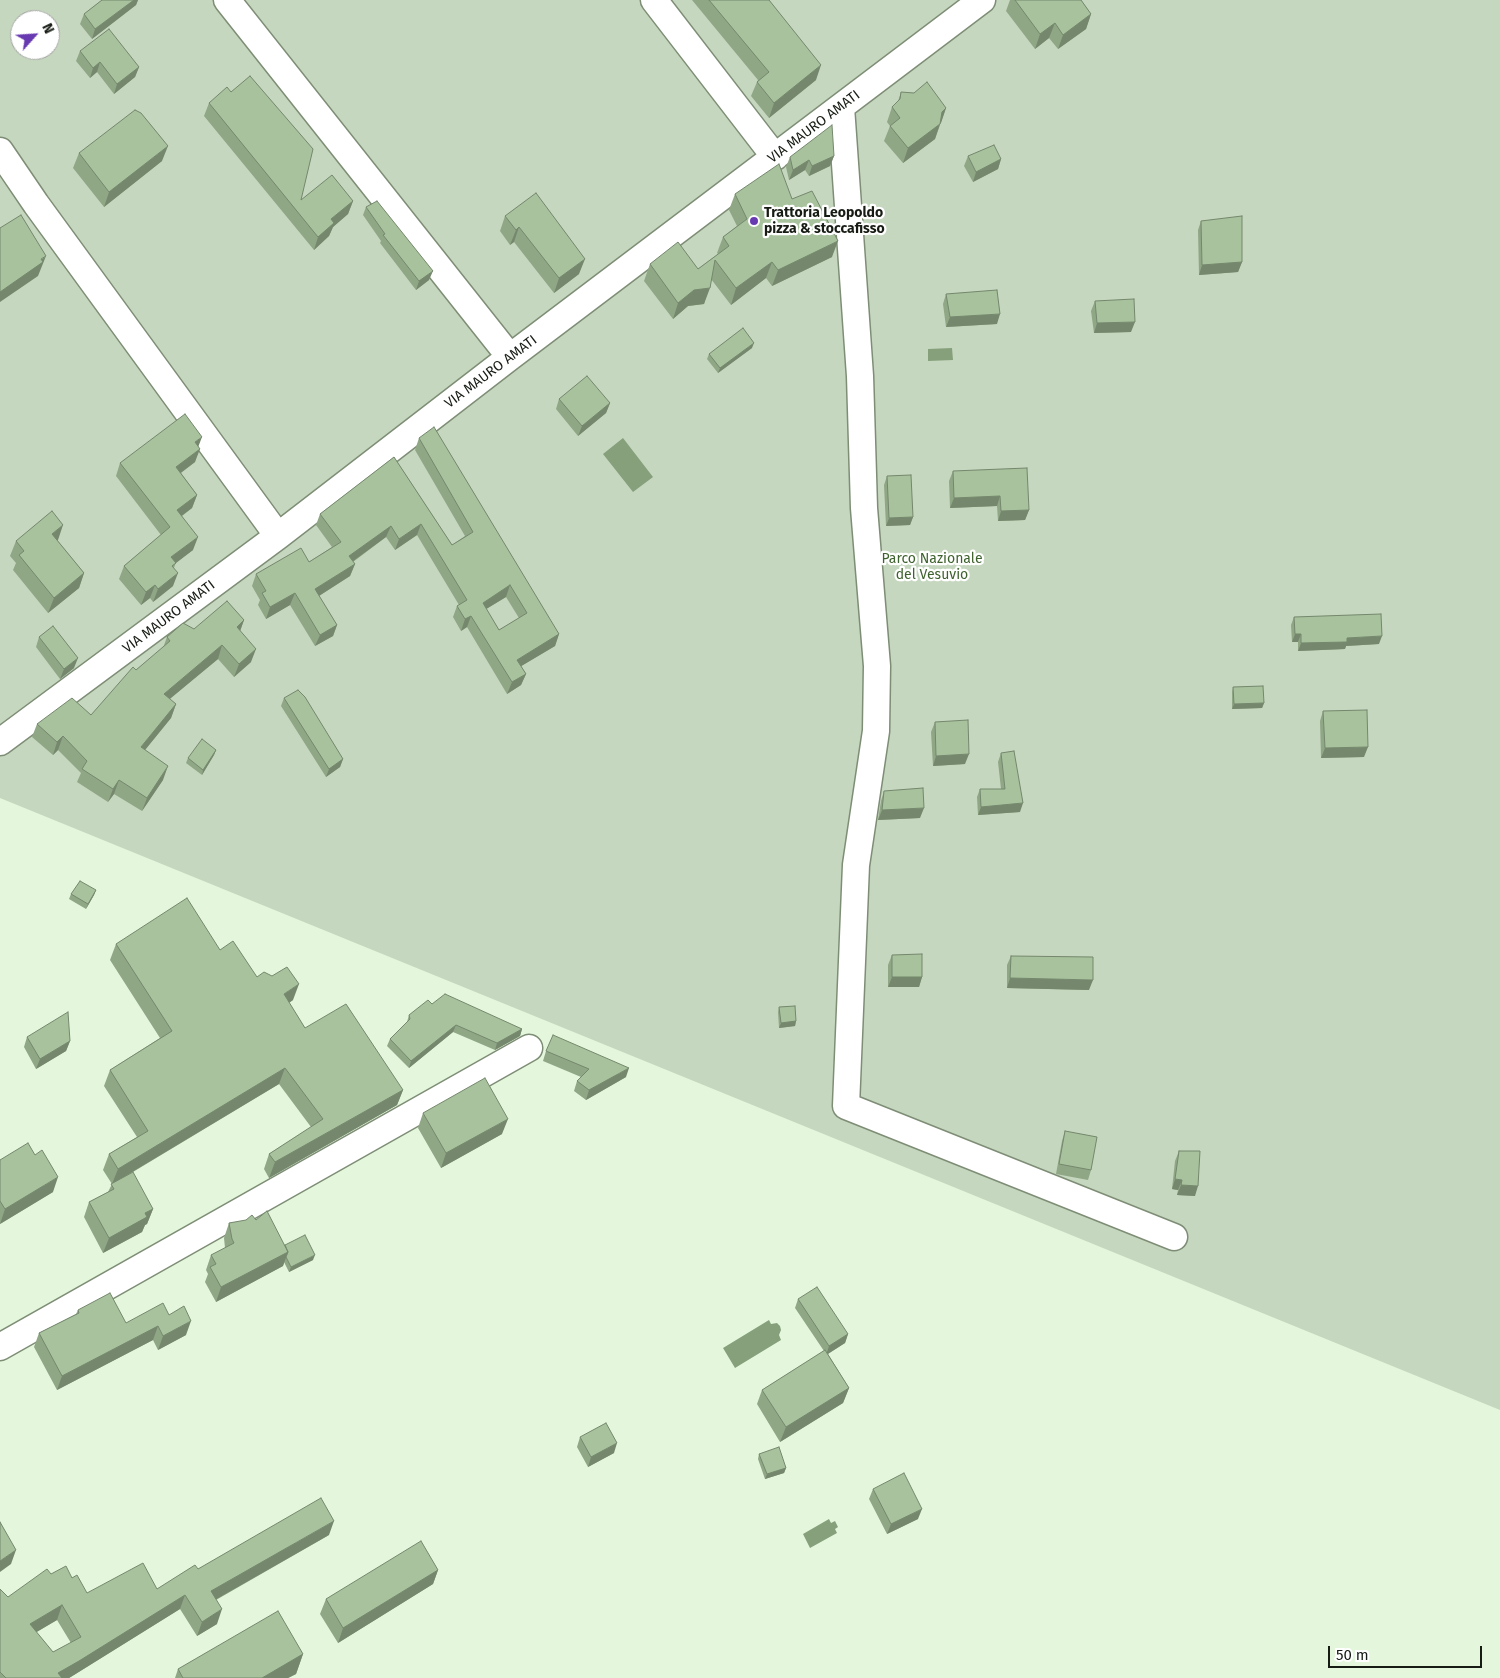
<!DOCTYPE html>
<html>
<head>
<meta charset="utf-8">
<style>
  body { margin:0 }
  #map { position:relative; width:1500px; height:1678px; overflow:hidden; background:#e4f7dc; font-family:"Fira Sans",sans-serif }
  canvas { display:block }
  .north { position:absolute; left:10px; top:10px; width:50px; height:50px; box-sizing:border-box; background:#fff; border:1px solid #a2a4a1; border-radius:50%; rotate:64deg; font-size:14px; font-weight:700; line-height:20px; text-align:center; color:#161c13 }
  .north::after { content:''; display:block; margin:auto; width:18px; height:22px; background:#683ab1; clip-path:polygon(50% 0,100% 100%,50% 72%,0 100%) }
  .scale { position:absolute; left:1328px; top:1646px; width:154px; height:22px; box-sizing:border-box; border:2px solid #161c13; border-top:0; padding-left:6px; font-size:15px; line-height:18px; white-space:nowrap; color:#161c13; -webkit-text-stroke:4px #fff; paint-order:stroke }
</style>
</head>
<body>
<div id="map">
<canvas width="1500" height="1678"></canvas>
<div class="north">N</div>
<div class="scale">50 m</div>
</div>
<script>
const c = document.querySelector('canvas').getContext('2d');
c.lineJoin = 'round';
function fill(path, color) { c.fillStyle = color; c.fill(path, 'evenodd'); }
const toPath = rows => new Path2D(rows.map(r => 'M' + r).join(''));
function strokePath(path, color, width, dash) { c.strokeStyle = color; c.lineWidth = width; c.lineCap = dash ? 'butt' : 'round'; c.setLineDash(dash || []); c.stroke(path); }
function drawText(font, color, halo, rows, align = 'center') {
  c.font = font + ' "Fira Sans",sans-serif'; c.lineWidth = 4.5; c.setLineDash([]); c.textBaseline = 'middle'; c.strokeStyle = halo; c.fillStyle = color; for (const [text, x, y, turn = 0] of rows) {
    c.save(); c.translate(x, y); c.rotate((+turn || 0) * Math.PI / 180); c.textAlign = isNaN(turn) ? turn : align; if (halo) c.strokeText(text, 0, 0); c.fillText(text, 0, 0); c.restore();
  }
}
const green = toPath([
  [0,0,1500,0,1500,1410,0,798],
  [20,20,50,20,50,50,20,50]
]);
const water = toPath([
  [952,348,953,360,928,361,928,349],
  [623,438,653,477,633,492,603,454],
  [769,1320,771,1324,777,1323,780,1326,781,1330,779,1335,781,1340,735,1368,723,1348],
  [829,1519,831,1523,835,1521,838,1527,835,1529,837,1533,810,1548,803,1534]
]);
const minor = toPath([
  [227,0,510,357],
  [654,0,775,157],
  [841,107,860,376,864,508,877,666,876,731,856,865,846,1106,1174,1237],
  [0,151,36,204,278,536],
  [0,742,278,536,510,357,982,0],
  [0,1347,529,1048]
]);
const wall = toPath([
  [102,0,138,0,136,5,92,39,80,24,84,14],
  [692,0,769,0,816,80,769,118,751,96,757,82,758,80],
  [1010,0,1081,0,1091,14,1086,29,1058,49,1049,38,1035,49,1006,11],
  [80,51,139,67,135,77,114,94,97,72,90,78,76,61],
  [901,92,946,108,935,139,903,163,884,141,890,126,887,122,892,107,898,101],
  [209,103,301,200,353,201,348,214,333,227,329,236,314,250,204,116],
  [79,153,162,161,104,207,73,168],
  [834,156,830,166,809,176,805,170,789,180,786,167,790,157],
  [968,156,1001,159,998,169,973,182,964,166],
  [735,194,792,199,832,257,772,286,766,278,731,305,711,279,704,304,688,306,673,319,644,281,650,264,698,269,718,254,717,253,723,237,737,226,729,210],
  [366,207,429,280,416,290,380,243,381,241,363,215],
  [505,216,579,274,554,293,514,242,510,245,500,231],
  [1201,221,1242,262,1238,272,1199,275,1198,230],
  [946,294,997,324,946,327,943,304],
  [1095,301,1131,332,1094,333,1091,311],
  [752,348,718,373,707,359,709,354],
  [559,399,610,403,606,413,578,436,556,409],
  [419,438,559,634,555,646,521,666,526,674,521,685,507,694,467,627,461,631,453,617,457,606,459,605,417,535,395,550,386,537,353,562,355,564,350,576,319,596,337,625,333,636,315,646,290,605,266,619,258,605,260,600,252,586,256,574,309,562,332,547,316,525,320,514,394,457,452,545,465,536,415,450],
  [506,597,519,618,499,630,486,609],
  [198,447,195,462,181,473,197,495,192,508,182,516,193,550,176,562,174,568,173,586,153,602,150,598,141,605,119,579,124,566,161,535,116,476,120,463],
  [953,471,1029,510,1025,520,998,521,997,506,950,508,949,481],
  [887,476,913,517,910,525,886,526,884,485],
  [57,540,84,573,79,588,48,613,13,570,16,563,10,556,16,541,58,540],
  [1294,617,1379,644,1346,646,1345,649,1298,651,1298,642,1292,642,1291,625],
  [244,620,240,631,251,662,234,677,218,659,169,699,176,704,171,718,145,750,163,780,142,811,114,794,108,802,77,782,81,773,58,750,53,755,32,737,37,724,91,715,136,670,163,648,167,637,194,629],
  [39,637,74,668,60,679,36,647],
  [1233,687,1264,703,1262,708,1232,709,1232,692],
  [284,698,343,759,340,767,326,777,281,706],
  [1323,711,1364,757,1321,758,1320,721],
  [935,722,965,764,933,766,931,732],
  [216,750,214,755,202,775,186,763,188,758],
  [1001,753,1020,812,978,815,977,797,980,789,1001,789,998,762],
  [884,791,920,818,878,820,881,801],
  [96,890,94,895,86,909,69,899,71,894],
  [116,944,220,950,257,977,293,1000,289,1003,305,1028,403,1090,397,1105,269,1178,264,1169,269,1154,311,1127,279,1084,128,1175,153,1209,147,1224,145,1225,142,1232,103,1253,84,1217,89,1202,108,1192,112,1184,103,1170,109,1154,137,1137,104,1086,110,1070,160,1038,110,960],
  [892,955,922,977,919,987,888,987,888,965],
  [1011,956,1089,990,1007,988,1007,965],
  [432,1004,522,1029,520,1036,495,1050,453,1032,409,1068,387,1046,390,1039,407,1022,409,1015],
  [779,1007,796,1021,795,1026,779,1028,778,1012],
  [27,1037,70,1041,66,1051,36,1069,24,1047],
  [546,1051,626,1077,586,1100,574,1091,577,1081,581,1077,543,1061],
  [423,1113,502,1134,441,1168,418,1128],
  [1065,1131,1091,1170,1088,1180,1056,1174,1062,1141],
  [1179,1151,1195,1196,1177,1195,1178,1190,1172,1189,1175,1161],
  [0,1160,53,1192,0,1224],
  [256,1220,285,1245,313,1260,289,1272,284,1262,283,1266,216,1302,205,1282,208,1274,206,1270,211,1255,225,1248,224,1238,229,1223],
  [798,1299,848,1334,845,1343,828,1354,849,1388,843,1403,780,1442,757,1404,762,1390,824,1351,795,1308],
  [78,1310,126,1323,169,1315,186,1335,158,1350,153,1340,57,1390,34,1347,39,1333,76,1314],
  [580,1437,614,1453,588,1467,577,1447],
  [759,1454,786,1468,784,1473,765,1479,758,1459],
  [873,1489,918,1519,887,1534,869,1499],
  [329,1535,216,1600,217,1624,197,1636,180,1609,69,1678,0,1678,0,1589,8,1597,51,1574,72,1578,87,1593,157,1589,198,1569],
  [57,1620,71,1643,53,1652,36,1632],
  [438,1570,433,1584,338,1643,320,1614,326,1599],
  [303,1654,296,1674,288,1678,175,1678,178,1669]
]);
const shadedWall = toPath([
  [134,0,138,0,136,5,92,39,95,29],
  [1091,14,1086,29,1058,49,1063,35],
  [1055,23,1049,38,1035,49,1040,34],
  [100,62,97,72,90,78,93,68],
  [821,65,816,80,769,118,774,103],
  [139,67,135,77,114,94,117,84],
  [946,108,941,123,936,126,942,112],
  [940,124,935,139,903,163,908,148],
  [168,146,162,161,104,207,109,192],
  [834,156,830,166,809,176,812,166],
  [1001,159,998,169,973,182,976,172],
  [809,160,805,170,789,180,793,170],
  [353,201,348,214,333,227,329,236,314,250,318,237,331,219],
  [519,227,514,242,510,245,516,230],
  [838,241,832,257,772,286,778,270],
  [46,256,38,276,0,302,0,292],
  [585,259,579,274,554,293,559,278],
  [772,262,766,278,731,305,736,288],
  [1242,262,1238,272,1199,275,1202,265],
  [433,271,429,280,416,290,419,281],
  [710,288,704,304,688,306,673,319,678,303,694,290],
  [1000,314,997,324,946,327,950,317],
  [1135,322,1131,332,1094,333,1097,323],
  [754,343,752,348,718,373,720,368],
  [610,403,606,413,578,436,582,426],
  [202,437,197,450,195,442],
  [200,449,195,462,171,480,176,467],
  [197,495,192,508,172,523,177,510],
  [1000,496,997,506,950,508,954,498],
  [1029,510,1025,520,998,521,1001,511],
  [913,517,910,525,886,526,889,518],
  [421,524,417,535,395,550,399,539],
  [63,525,58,540,46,549,52,534],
  [391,526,386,537,345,567,349,556],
  [198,537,193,550,167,570,171,557],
  [355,564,350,576,311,601,315,589],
  [84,573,79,588,48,613,54,598],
  [178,573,173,586,153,602,158,589],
  [155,585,150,598,141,605,146,592],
  [510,585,506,597,478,614,483,603],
  [295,593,290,605,266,619,270,607],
  [471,616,467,627,461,631,465,619],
  [244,620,239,634,237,627],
  [337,625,333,636,315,646,320,635],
  [559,634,555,646,513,671,517,660],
  [1295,634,1301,634,1298,642,1292,642],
  [1382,636,1379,644,1346,646,1345,649,1298,651,1301,643,1347,638],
  [222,645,218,659,159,708,164,694],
  [256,649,251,662,234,677,239,664],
  [78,658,74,668,60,679,64,669],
  [526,674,521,685,507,694,512,682],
  [1264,703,1262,708,1232,709,1234,704],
  [176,704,171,718,136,761,141,747],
  [63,736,58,750,53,755,57,742],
  [1368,747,1364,757,1321,758,1325,748],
  [216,750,214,755,202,775,203,770],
  [969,754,965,764,933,766,936,756],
  [343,759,340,767,326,777,329,769],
  [168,766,163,780,142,811,147,798],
  [119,780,114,794,108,802,113,789],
  [1023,803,1020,812,978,815,981,807],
  [924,808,920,818,878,820,882,810],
  [96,890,94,895,86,909,88,904],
  [892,977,922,977,919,987,888,987],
  [1010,978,1093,980,1089,990,1007,988],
  [299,984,293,1000,278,1010,284,994],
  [796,1021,795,1026,779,1028,781,1023],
  [456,1025,453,1032,409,1068,411,1061],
  [522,1029,520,1036,495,1050,497,1043],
  [70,1041,66,1051,36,1069,40,1059],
  [285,1068,279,1084,112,1184,118,1169],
  [629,1068,626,1077,586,1100,589,1090],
  [403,1090,397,1105,269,1178,275,1162],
  [508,1119,502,1134,441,1168,446,1153],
  [58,1177,53,1192,0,1224,5,1209],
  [1175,1179,1182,1180,1178,1190,1172,1189],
  [1181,1185,1198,1186,1195,1196,1177,1195],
  [153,1209,147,1224,145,1225,142,1232,103,1253,109,1238,145,1213],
  [288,1252,283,1266,216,1302,221,1287],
  [315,1255,313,1260,289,1272,291,1267],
  [191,1321,186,1335,158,1350,163,1336],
  [158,1326,153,1340,57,1390,62,1376],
  [848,1334,845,1343,826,1355,829,1346],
  [849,1388,843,1403,780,1442,786,1427],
  [617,1443,614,1453,588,1467,591,1457],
  [786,1468,784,1473,765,1479,767,1474],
  [922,1509,918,1519,887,1534,891,1524],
  [334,1521,329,1535,206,1605,211,1591],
  [16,1550,11,1564,0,1572,0,1561],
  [438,1570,433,1584,338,1643,343,1628],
  [185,1595,180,1609,74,1675,69,1678,56,1678,58,1673],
  [62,1605,57,1620,25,1639,30,1624],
  [222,1609,217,1624,197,1636,202,1622],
  [303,1654,296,1674,288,1678,262,1678]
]);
const building = toPath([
  [102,0,134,0,95,29,84,14,102,0],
  [709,0,769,0,821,65,774,103,757,82,769,72,709,0],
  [1015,0,1081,0,1091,14,1063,35,1055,23,1040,34,1015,0],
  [109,29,139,67,117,84,100,62,93,68,80,51,109,29],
  [250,76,313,149,301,200,332,175,353,201,331,219,334,223,318,237,209,103,227,87,231,92,250,76],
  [927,82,946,108,942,112,940,124,908,148,890,126,900,118,892,107,900,99,901,92,914,93,927,82],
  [135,110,141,113,168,146,109,192,79,153,135,110],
  [832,125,834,156,812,166,809,160,793,170,790,157,832,125],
  [994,145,1001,159,976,172,968,156,994,145],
  [779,164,792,199,812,191,838,241,778,270,772,262,736,288,715,260,710,288,694,290,678,303,650,264,678,242,698,269,729,246,723,237,747,219,735,194,779,164],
  [536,193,585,259,559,278,519,227,516,230,505,216,536,193],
  [377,201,433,271,419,281,383,235,385,234,366,207,377,201],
  [21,215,46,256,41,259,43,262,0,292,0,228,21,215],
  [1242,216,1242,262,1202,265,1201,221,1242,216],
  [997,290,1000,314,950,317,946,294,997,290],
  [1134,299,1135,322,1097,323,1095,301,1134,299],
  [743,328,754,343,720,368,709,354,743,328],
  [587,376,610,403,582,426,559,399,587,376],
  [185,414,202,437,195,442,200,449,176,467,197,495,177,510,198,537,171,557,176,563,172,566,178,573,158,589,155,585,146,592,124,566,170,527,120,463,185,414],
  [434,427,559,634,517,660,526,674,512,682,471,616,465,619,457,606,467,600,421,524,399,539,391,526,349,556,355,564,315,589,337,625,320,635,295,593,270,607,262,593,266,591,256,574,301,548,309,562,341,542,320,514,394,457,452,545,473,532,419,438,434,427],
  [510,585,527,613,499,630,483,603,510,585],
  [1027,468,1029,510,1001,511,1000,496,954,498,953,471,1027,468],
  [911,475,913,517,889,518,887,476,911,475],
  [52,511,63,525,52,534,84,573,54,598,19,555,24,551,16,541,52,511],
  [227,601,244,620,237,627,256,649,239,664,222,645,164,694,176,704,141,747,168,766,147,798,119,780,113,789,82,769,87,761,63,736,57,742,37,724,72,698,91,715,133,667,136,670,170,641,167,637,183,623,194,629,227,601],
  [1381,614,1382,636,1347,638,1347,642,1301,643,1301,634,1295,634,1294,617,1381,614],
  [53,626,78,658,64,669,39,637,53,626],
  [1263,686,1264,703,1234,704,1233,687,1263,686],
  [298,690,305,697,343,759,329,769,284,698,298,690],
  [1367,710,1368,747,1325,748,1323,711,1367,710],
  [968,720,969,754,936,756,935,722,968,720],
  [202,739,216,750,203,770,188,758,202,739],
  [1014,751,1023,803,981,807,980,789,1005,789,1001,753,1014,751],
  [923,788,924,808,882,810,884,791,923,788],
  [80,881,96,890,88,904,71,894,80,881],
  [187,898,220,950,233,941,257,977,264,972,272,976,287,967,299,984,284,994,305,1028,346,1004,403,1090,275,1162,269,1154,323,1119,285,1068,118,1169,109,1154,148,1131,110,1070,172,1031,116,944,187,898],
  [922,954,922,977,892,977,892,955,922,954],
  [1011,956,1093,957,1093,980,1010,978,1011,956],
  [445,994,522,1029,497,1043,456,1025,411,1061,390,1039,410,1019,409,1015,428,1000,432,1004,445,994],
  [795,1006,796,1021,781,1023,779,1007,795,1006],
  [68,1012,70,1041,40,1059,27,1037,68,1012],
  [553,1035,629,1068,589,1090,577,1081,589,1069,546,1051,553,1035],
  [485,1078,508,1119,446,1153,423,1113,485,1078],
  [1065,1131,1097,1137,1091,1170,1059,1164,1065,1131],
  [28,1143,35,1155,42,1150,58,1177,5,1209,0,1201,0,1160,28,1143],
  [1179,1151,1200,1151,1198,1186,1181,1185,1182,1180,1175,1179,1179,1151],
  [133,1172,153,1209,145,1213,147,1217,109,1238,89,1202,114,1189,111,1184,133,1172],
  [267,1211,288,1252,221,1287,210,1267,216,1264,211,1255,234,1243,232,1239,229,1223,246,1220,252,1215,256,1220,267,1211],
  [305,1235,315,1255,291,1267,286,1257,288,1252,285,1245,305,1235],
  [817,1287,848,1334,829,1346,798,1299,817,1287],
  [110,1293,126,1323,163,1303,169,1315,184,1306,191,1321,163,1336,158,1326,62,1376,39,1333,79,1313,78,1310,110,1293],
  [825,1350,849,1388,786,1427,762,1390,825,1350],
  [606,1423,617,1443,591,1457,580,1437,606,1423],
  [779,1447,786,1468,767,1474,759,1454,779,1447],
  [904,1473,922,1509,891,1524,873,1489,904,1473],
  [321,1498,334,1521,211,1591,222,1609,202,1622,185,1595,79,1661,58,1673,62,1678,6,1678,0,1672,0,1589,8,1597,47,1569,51,1574,66,1566,72,1578,77,1575,87,1593,143,1563,157,1589,195,1565,198,1569,321,1498],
  [62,1605,81,1637,53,1652,30,1624,62,1605],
  [0,1522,16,1550,0,1561,0,1522],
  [421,1541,438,1570,343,1628,326,1599,421,1541],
  [278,1611,303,1654,262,1678,183,1678,178,1669,278,1611]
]);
const markers = [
  [754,221,5,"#683ab1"]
];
const streetNames = [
  ["VIA MAURO AMATI",814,127,-37],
  ["VIA MAURO AMATI",491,372,-37],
  ["VIA MAURO AMATI",169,617,-37]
];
const poiNames = [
  ["Trattoria Leopoldo",764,213],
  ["pizza & stoccafisso",764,229]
];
const parkNames = [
  ["Parco Nazionale",932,559],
  ["del Vesuvio",932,575]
];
fill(green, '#c6d7bf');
fill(water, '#86a07b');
strokePath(minor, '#7e8e76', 29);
strokePath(minor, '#fff', 26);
fill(wall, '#90a786');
fill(shadedWall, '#75886d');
fill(building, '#a7c29c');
strokePath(building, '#75886d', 1);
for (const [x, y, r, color] of markers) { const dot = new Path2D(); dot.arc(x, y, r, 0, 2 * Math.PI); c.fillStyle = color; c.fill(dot); strokePath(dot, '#fff', 2); }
drawText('14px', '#161c13', '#fff', streetNames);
drawText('bold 14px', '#161c13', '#fff', poiNames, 'left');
drawText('14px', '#3e622d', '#fff', parkNames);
</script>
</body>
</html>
